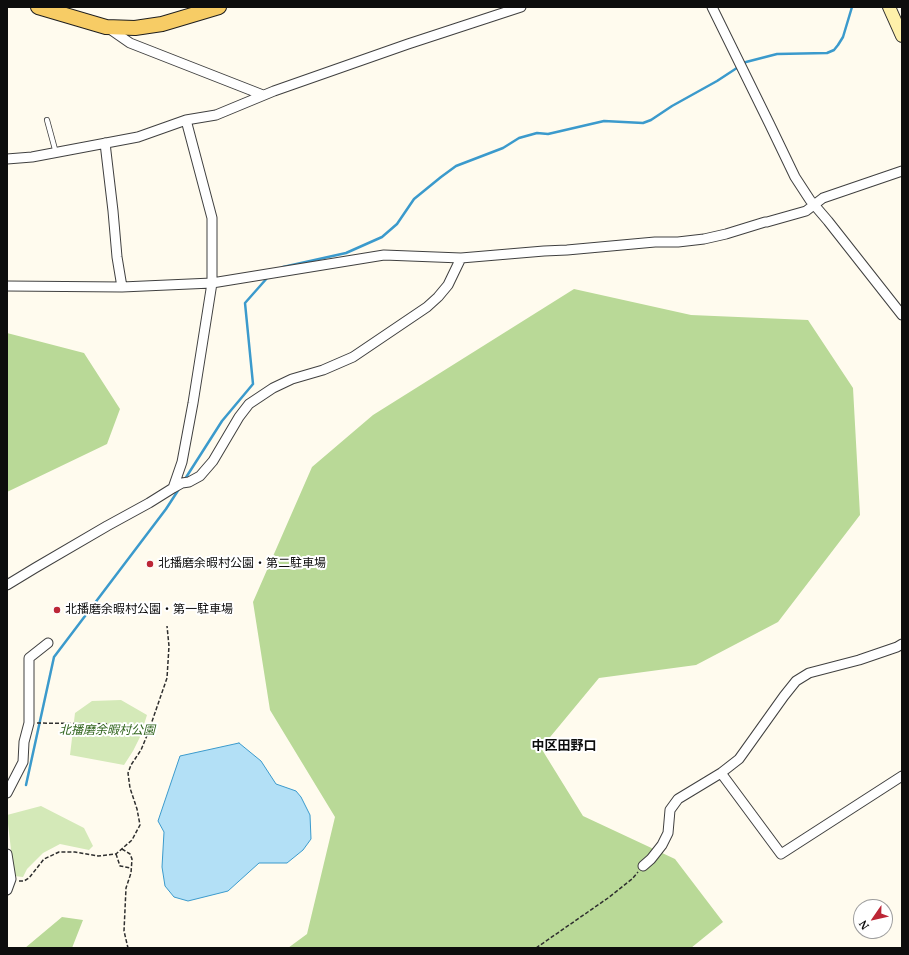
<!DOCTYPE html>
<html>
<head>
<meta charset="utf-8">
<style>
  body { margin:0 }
  #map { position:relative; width:909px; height:955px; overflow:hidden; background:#fffbee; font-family:"PT Serif",serif }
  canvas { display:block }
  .frame { position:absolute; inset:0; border:8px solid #0d0d0d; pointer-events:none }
  .north { position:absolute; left:853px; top:899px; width:40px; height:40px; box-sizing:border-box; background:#fff; border:1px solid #9e9e9e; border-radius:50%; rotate:236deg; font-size:11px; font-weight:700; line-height:16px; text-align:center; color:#0d0d0d }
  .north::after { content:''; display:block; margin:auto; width:14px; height:18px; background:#bc2636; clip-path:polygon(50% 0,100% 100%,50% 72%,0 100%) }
</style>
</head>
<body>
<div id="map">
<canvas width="909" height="955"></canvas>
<div class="frame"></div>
<div class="north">N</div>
</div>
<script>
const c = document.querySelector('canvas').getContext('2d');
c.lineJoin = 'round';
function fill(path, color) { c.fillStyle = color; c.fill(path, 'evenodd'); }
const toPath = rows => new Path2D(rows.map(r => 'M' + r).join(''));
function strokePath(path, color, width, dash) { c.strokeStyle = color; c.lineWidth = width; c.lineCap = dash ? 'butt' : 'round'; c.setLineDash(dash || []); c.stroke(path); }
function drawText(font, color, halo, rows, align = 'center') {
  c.font = font + ' "PT Serif","Noto Sans JP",serif'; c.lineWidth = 4; c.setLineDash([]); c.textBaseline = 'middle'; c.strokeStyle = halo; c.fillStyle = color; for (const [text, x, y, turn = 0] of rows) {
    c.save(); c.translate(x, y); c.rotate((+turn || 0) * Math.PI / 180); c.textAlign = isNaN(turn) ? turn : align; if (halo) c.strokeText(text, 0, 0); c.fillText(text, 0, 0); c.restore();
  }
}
const green = toPath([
  [121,700,147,715,140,737,133,751,124,765,70,755,75,713,92,701],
  [41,806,84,828,93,846,89,850,60,844,43,853,27,869,23,877,14,876,7,815]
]);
const forest = toPath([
  [574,289,691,315,808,320,853,388,860,515,778,622,696,665,599,678,541,748,583,816,675,859,723,922,691,948,288,948,307,934,335,817,270,710,253,602,312,467,373,415],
  [7,333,84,353,120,409,107,444,7,492],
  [62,917,83,920,72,948,25,948]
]);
const water = toPath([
  [239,743,261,761,276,784,296,791,301,797,310,815,311,839,303,850,287,863,259,863,228,891,188,901,174,897,165,886,162,867,164,832,158,821,180,756,239,743]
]);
const stream = toPath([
  [283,267,346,253,382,237,397,224,414,199,441,177,456,166,503,148,519,138,537,133,548,134,604,121,643,123,651,120,672,106,717,81,746,62,777,54,827,53,834,50,838,45,843,37,852,7],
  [185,479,222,421,253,384,245,303,268,277],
  [26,785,54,657,166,509,179,489]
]);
const path = toPath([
  [37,723,113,724,148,733],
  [122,849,130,854,132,859,131,873,126,888,124,931,128,948],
  [116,854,120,866,131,868],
  [19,881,24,881,29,878,44,859,59,852,75,852,98,856,116,854,132,840,140,825,137,809,130,788,128,773,131,765,141,750,148,733,167,678,169,646,167,626],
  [536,948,608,898,632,879,638,872]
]);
const lane = toPath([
  [47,120,56,153]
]);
const street = toPath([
  [712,7,770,125,795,177,810,200,828,221,902,315],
  [107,27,130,43,263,95],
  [105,143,113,211,117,257,122,287],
  [7,159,32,157,138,137,186,120,216,115,274,91,408,44,521,7],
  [7,286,122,287,212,283,384,255,461,258,544,251,567,250,655,242,678,242,704,239,726,234,765,222,767,222,806,211,823,198,902,171],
  [173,488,182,462,193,403,212,283,212,218,186,120],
  [7,585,35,568,107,526,149,503,173,488,182,483,189,482,200,476,213,461,239,417,249,404,273,388,292,379,323,370,353,357,427,307,438,297,448,285,461,258],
  [721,773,781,854,902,776],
  [7,793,23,762,24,742,29,723,29,658,48,643],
  [7,854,11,879,7,890],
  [643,866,651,859,662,845,668,833,670,810,678,799,721,773,739,759,784,696,796,681,809,673,859,660,897,647,902,644]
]);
const secondary = toPath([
  [889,7,902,36]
]);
const primary = toPath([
  [38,7,106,27,135,28,162,24,219,7]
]);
const markers = [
  [150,564,4,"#bc2636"],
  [57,610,4,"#bc2636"]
];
const poiNames = [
  ["北播磨余暇村公園・第二駐車場",158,564],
  ["北播磨余暇村公園・第一駐車場",65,610]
];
const parkNames = [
  ["北播磨余暇村公園",107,731]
];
const neighbourhoodNames = [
  ["中区田野口",564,746]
];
fill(green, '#d4e9b8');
fill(forest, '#b9d997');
fill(water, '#b3e0f6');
strokePath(water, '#3b9acc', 1);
strokePath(stream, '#3b9acc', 2.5);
strokePath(lane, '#404040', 6);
strokePath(street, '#404040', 11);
strokePath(secondary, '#2f2f2f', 14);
strokePath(primary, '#1e1e1e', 16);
strokePath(path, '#2f2f2f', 1.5, [4, 2]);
strokePath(lane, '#fff', 4.5);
strokePath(street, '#fff', 9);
strokePath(secondary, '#fef0aa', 12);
strokePath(primary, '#f7cc65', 14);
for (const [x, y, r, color] of markers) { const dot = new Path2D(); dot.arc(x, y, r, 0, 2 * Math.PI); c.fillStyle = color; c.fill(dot); strokePath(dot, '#fff', 1.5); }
drawText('12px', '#0d0d0d', '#fff', poiNames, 'left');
drawText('italic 12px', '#31651e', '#fff', parkNames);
drawText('bold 13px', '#0d0d0d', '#fff', neighbourhoodNames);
</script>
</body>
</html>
